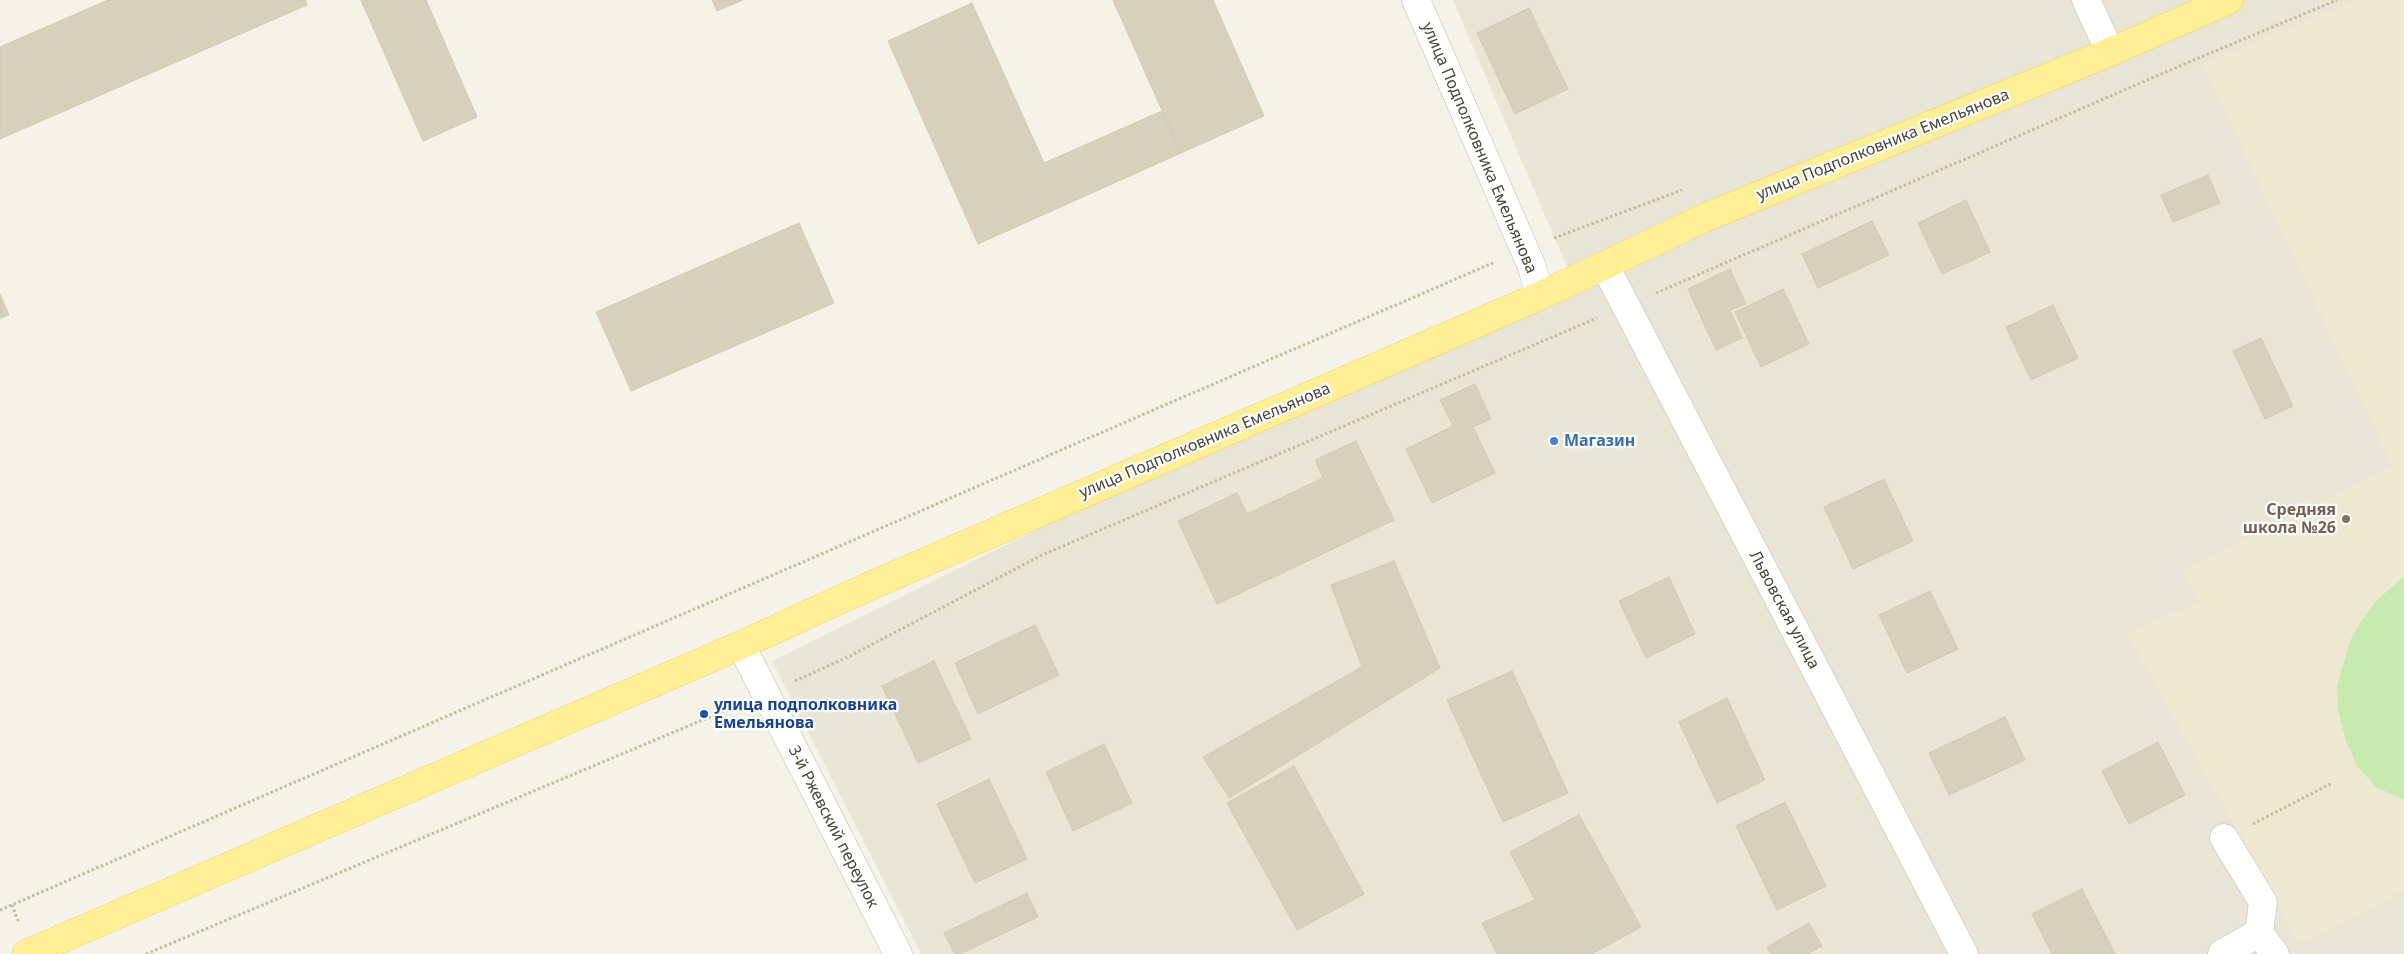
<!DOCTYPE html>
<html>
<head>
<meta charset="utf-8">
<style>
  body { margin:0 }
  canvas { display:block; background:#f5f3e8 }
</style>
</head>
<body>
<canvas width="2404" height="954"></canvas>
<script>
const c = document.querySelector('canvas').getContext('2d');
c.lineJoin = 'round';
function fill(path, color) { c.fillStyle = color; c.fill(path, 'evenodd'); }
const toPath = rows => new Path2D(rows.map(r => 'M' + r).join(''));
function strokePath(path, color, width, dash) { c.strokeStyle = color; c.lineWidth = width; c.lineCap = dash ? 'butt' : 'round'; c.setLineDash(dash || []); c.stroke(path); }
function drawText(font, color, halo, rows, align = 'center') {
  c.font = font + ' "Noto Sans",sans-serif'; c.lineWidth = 4.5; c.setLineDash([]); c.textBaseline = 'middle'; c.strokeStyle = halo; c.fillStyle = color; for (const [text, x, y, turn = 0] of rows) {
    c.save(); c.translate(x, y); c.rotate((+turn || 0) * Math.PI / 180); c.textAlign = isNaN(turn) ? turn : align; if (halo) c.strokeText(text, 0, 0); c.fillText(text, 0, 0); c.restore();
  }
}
const residential = toPath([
  [1453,0,2404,0,2404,954,921,954,772,661,1567,267]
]);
const education = toPath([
  [2357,0,2404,0,2404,890,2300,943,2127,633,2199,603,2182,571,2393,467,2203,64]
]);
const green = toPath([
  [2404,576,2404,800,2376,787,2357,766,2346,741,2338,711,2337,687,2350,641,2358,626,2376,601]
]);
const building = toPath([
  [108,0,305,0,307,5,0,139,0,47,108,0],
  [361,0,426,0,477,117,423,141,361,0],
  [712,0,743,0,717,11,712,0],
  [1113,0,1213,0,1264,116,1181,153,1113,0],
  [972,3,1044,163,1162,111,1181,153,978,244,888,41,972,3],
  [1529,8,1568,89,1515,114,1477,33,1529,8],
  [2208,175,2220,203,2173,222,2161,195,2208,175],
  [1966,200,1990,252,1942,274,1918,223,1966,200],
  [1872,221,1889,255,1818,288,1802,254,1872,221],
  [799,223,834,303,631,391,596,312,799,223],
  [1730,269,1746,304,1730,310,1742,338,1716,350,1688,289,1730,269],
  [1783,289,1809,344,1761,367,1735,312,1783,289],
  [0,294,9,315,0,318,0,294],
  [2053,305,2078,358,2031,380,2006,327,2053,305],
  [2261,338,2293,406,2265,419,2233,351,2261,338],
  [1475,384,1491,419,1473,427,1495,473,1432,503,1406,449,1453,426,1440,400,1475,384],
  [1356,441,1394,520,1217,604,1178,521,1237,493,1247,514,1323,478,1315,460,1356,441],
  [1884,479,1913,541,1853,569,1824,507,1884,479],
  [1394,561,1440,668,1229,798,1203,757,1362,667,1331,585,1394,561],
  [1669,577,1695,634,1646,658,1619,601,1669,577],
  [1930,591,1958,649,1907,673,1879,615,1930,591],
  [1035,625,1059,675,978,714,955,663,1035,625],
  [934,661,971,739,918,763,882,686,934,661],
  [1512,671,1568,793,1503,822,1447,700,1512,671],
  [1727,698,1765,780,1717,803,1679,722,1727,698],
  [2005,717,2025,760,1949,795,1929,753,2005,717],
  [2158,742,2185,795,2129,824,2102,771,2158,742],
  [1104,744,1132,803,1073,831,1046,772,1104,744],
  [1294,766,1364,894,1297,930,1227,803,1294,766],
  [989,779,1027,859,975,883,937,804,989,779],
  [1785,802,1826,886,1777,910,1736,826,1785,802],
  [1579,815,1641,927,1592,954,1497,954,1482,923,1535,900,1510,852,1579,815],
  [2082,889,2115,954,2052,954,2032,914,2082,889],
  [1027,893,1038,917,960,954,955,954,944,933,1027,893],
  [1809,923,1822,946,1808,954,1771,954,1767,947,1809,923]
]);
const path = toPath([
  [1554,238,1682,190],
  [1656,293,2182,65,2337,0],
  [795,681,850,656,1042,555,1597,318],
  [2253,824,2332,783],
  [12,905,19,923],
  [0,910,1495,262],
  [146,954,736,706]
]);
const minor = toPath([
  [1416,0,1532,267,1540,296],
  [2086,0,2110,52],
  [1605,266,1964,954],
  [741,645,898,954],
  [2224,838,2263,902,2259,933,2275,954],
  [2222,954,2259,933]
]);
const primary = toPath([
  [26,954,741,645,870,586,1540,296,1704,218,2110,52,2229,0]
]);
const markers = [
  [1554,441,5,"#3f7fe0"],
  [2346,519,5,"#8d6e63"],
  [704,714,5,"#1a4fb4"]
];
const streetNames = [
  ["улица Подполковника Емельянова",1883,145,-22],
  ["улица Подполковника Емельянова",1479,148,67],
  ["улица Подполковника Емельянова",1205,441,-23],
  ["Львовская улица",1784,610,62],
  ["3-й Ржевский переулок",833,827,63]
];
const shopNames = [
  ["Магазин",1564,441]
];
const educationNames = [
  ["Средняя",2336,510],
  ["школа №26",2336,528]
];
const transitNames = [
  ["улица подполковника",714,705],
  ["Емельянова",714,723]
];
fill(residential, '#e9e6d6');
fill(education, '#eeead1');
fill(green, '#c7ebaf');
fill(building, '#d7d0bd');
strokePath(building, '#d2caaf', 1);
strokePath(minor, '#c1bcaa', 29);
strokePath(primary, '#ead561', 29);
strokePath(path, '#c3bb9a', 3, [2.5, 2.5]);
strokePath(minor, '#fff', 28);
strokePath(primary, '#fff097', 28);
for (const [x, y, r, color] of markers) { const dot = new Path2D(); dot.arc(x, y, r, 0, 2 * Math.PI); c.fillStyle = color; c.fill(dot); strokePath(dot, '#fff', 2); }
drawText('16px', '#494436', '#fff', streetNames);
drawText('bold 16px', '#366cbe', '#fff', shopNames, 'left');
drawText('bold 16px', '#785e54', '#fff', educationNames, 'right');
drawText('bold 16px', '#164399', '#fff', transitNames, 'left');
</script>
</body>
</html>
